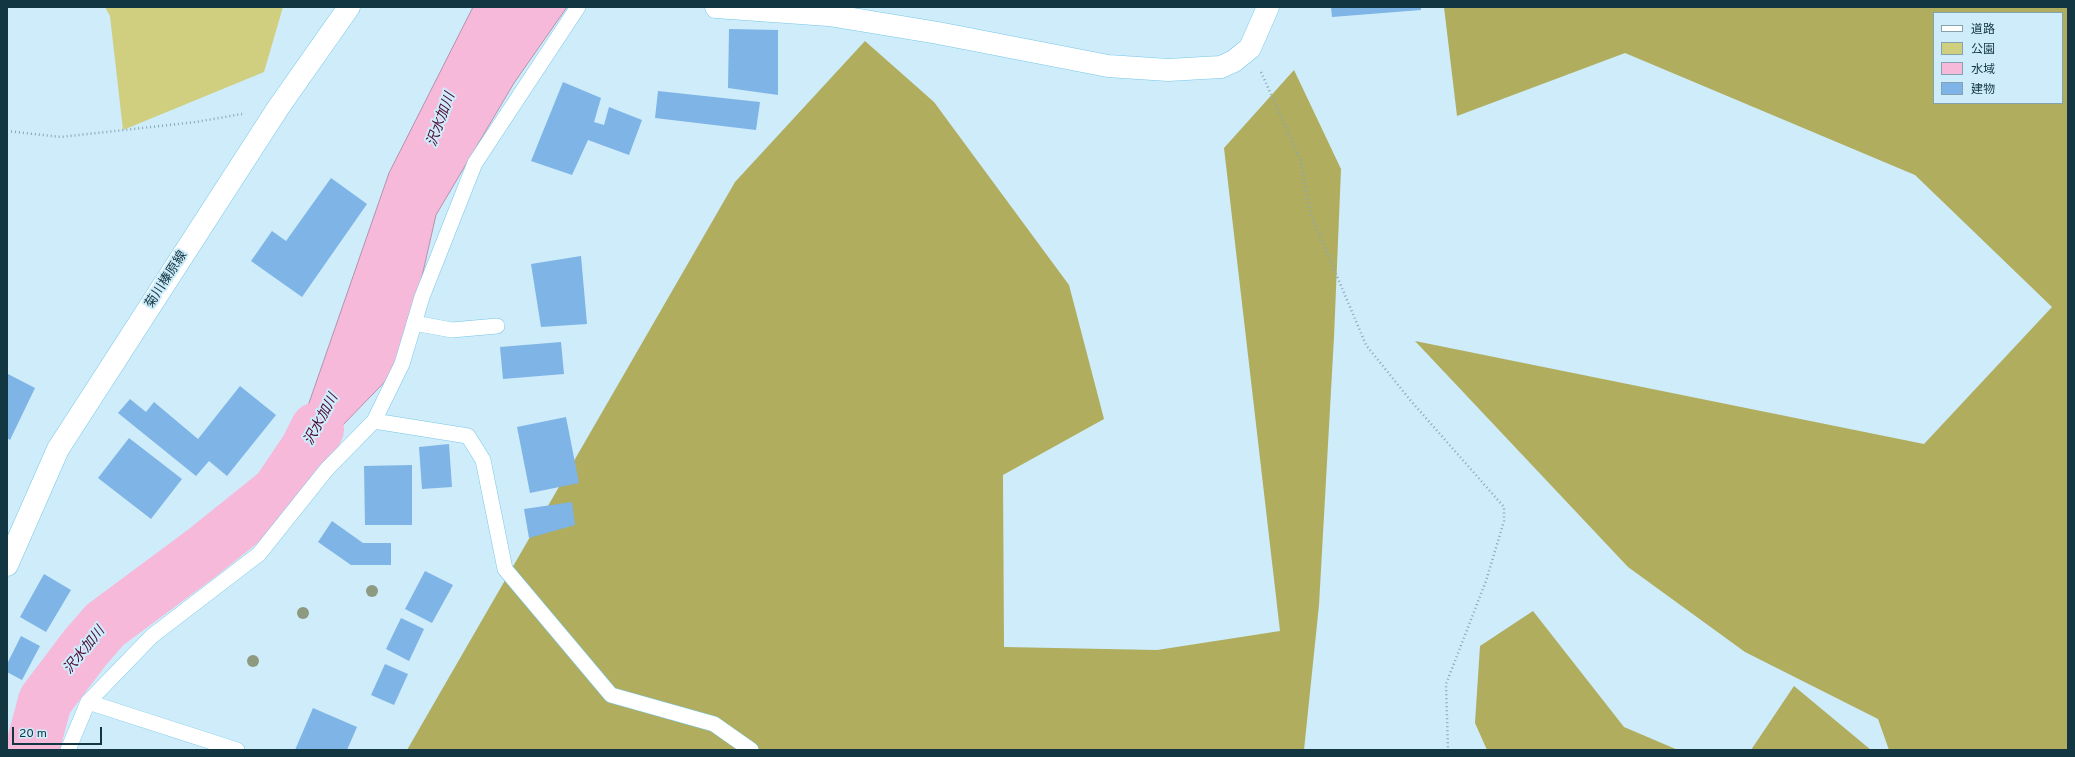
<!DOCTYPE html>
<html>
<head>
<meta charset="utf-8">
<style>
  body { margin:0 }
  #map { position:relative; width:2075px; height:757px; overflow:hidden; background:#ceecfa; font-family:Overpass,"Noto Sans JP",sans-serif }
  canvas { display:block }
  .frame { position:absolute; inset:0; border:8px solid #133643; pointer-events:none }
  .legend { position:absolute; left:1933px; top:12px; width:130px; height:92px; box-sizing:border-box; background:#ceecfa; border:1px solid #83a3b1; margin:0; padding:5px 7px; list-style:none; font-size:12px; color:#133643 }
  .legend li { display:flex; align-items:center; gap:8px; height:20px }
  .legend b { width:20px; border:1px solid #83a3b1 }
  .scale { position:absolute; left:12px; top:727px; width:90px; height:18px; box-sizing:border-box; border:2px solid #133643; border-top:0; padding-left:5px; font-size:12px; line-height:14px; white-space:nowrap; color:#133643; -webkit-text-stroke:3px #ceecfa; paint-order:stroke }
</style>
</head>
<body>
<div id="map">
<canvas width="2075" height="757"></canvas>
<div class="frame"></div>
<ul class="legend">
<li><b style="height:5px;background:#fff"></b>道路</li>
<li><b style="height:11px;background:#d0ce7f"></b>公園</li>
<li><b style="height:11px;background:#f7b9d9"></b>水域</li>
<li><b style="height:11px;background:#7eb4e6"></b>建物</li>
</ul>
<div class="scale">20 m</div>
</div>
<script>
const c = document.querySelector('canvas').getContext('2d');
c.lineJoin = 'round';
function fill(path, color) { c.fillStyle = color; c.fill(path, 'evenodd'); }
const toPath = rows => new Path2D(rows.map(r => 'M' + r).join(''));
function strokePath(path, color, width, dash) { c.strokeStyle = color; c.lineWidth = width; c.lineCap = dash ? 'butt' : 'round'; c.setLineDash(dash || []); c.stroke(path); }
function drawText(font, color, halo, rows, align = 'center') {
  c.font = font + ' Overpass,"Noto Sans JP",sans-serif'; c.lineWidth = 4; c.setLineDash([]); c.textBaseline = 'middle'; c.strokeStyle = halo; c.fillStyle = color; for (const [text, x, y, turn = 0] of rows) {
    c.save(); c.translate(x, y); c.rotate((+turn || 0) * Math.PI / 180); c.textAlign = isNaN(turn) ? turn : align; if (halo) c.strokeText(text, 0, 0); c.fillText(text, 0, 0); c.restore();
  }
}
const green = toPath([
  [105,7,283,7,264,72,123,130,110,16]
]);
const forest = toPath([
  [1444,7,2068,7,2068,750,1889,750,1878,719,1745,652,1628,567,1415,341,1924,444,2052,307,1915,175,1625,53,1457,116],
  [1934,13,2062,13,2062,103,1934,103],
  [865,41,934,102,1069,285,1104,419,1003,475,1004,647,1157,650,1280,631,1224,148,1294,70,1341,169,1334,337,1319,605,1304,750,407,750,735,182],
  [1533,611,1624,727,1678,750,1487,750,1475,723,1480,646],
  [1794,686,1871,750,1751,750]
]);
const water = toPath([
  [473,7,567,7,514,83,436,215,402,364,278,492,389,173,473,7]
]);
const river = toPath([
  [32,750,45,701,85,648,105,625,202,553,278,492,307,449,317,429]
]);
const building = toPath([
  [1331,7,1421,7,1421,10,1332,17],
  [729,29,778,30,778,95,728,88],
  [563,82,601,98,594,122,604,125,609,107,642,120,629,155,588,140,572,175,531,161],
  [658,91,760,102,756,130,655,118],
  [331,178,367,204,302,297,251,261,272,231,286,241],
  [581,256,587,324,541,327,531,264],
  [561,342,564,374,503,379,500,347],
  [8,374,35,388,10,440,7,438],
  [240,386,276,415,227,476,209,461,196,476,118,413,130,399,146,412,154,402,198,439],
  [566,417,579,483,530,493,517,427],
  [129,438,182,479,151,519,98,478],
  [449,444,452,487,422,489,419,447],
  [412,465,412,525,365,525,364,466],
  [572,502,575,525,529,538,524,509],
  [332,521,363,543,391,543,391,565,351,565,318,542],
  [425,571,453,585,432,623,405,609],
  [44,574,71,590,46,632,20,617],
  [401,618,424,629,409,661,386,649],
  [21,636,40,646,22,680,7,672,7,664],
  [385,664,408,674,394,705,371,695],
  [313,708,357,727,347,750,295,750]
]);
const path = toPath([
  [1261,72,1301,161,1310,212,1366,345,1411,401,1504,507,1504,521,1486,581,1446,684,1448,750],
  [7,131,61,137,196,122,242,114]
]);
const lane = toPath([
  [414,323,452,330,497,326],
  [374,421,468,436,483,460,505,569,611,695,714,724,751,750],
  [88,702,237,750],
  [68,750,88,702,152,636,259,554,327,469,374,421,402,364,422,297,475,163,578,7]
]);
const street = toPath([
  [716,7,829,15,938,33,1108,66,1168,70,1221,67,1234,61,1250,48,1268,7]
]);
const secondary = toPath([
  [7,565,58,449,278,108,349,7]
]);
const trees = [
  [372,591],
  [303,613],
  [253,661]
];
const streetNames = [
  ["菊川榛原線",167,280,-57]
];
const waterNames = [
  ["沢水加川",442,120,-70],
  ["沢水加川",322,420,-62],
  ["沢水加川",85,651,-51]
];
fill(green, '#d0ce7f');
fill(forest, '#b0ad5e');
fill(water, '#f7b9d9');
strokePath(water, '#b392ac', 1);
strokePath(river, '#f7b9d9', 54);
fill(building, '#7eb4e6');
strokePath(lane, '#76c7e8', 16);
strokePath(street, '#76c7e8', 23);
strokePath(secondary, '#76c7e8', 23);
strokePath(path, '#87a7b5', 2.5, [1, 3]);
strokePath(lane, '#fff', 15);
strokePath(street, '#fff', 22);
strokePath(secondary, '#fff', 22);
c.fillStyle = '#8e9a80';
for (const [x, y] of trees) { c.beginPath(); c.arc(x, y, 6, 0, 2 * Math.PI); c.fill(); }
drawText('13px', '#133643', '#ceecfa', streetNames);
drawText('italic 14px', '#4f0d37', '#ceecfa', waterNames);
</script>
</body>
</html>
